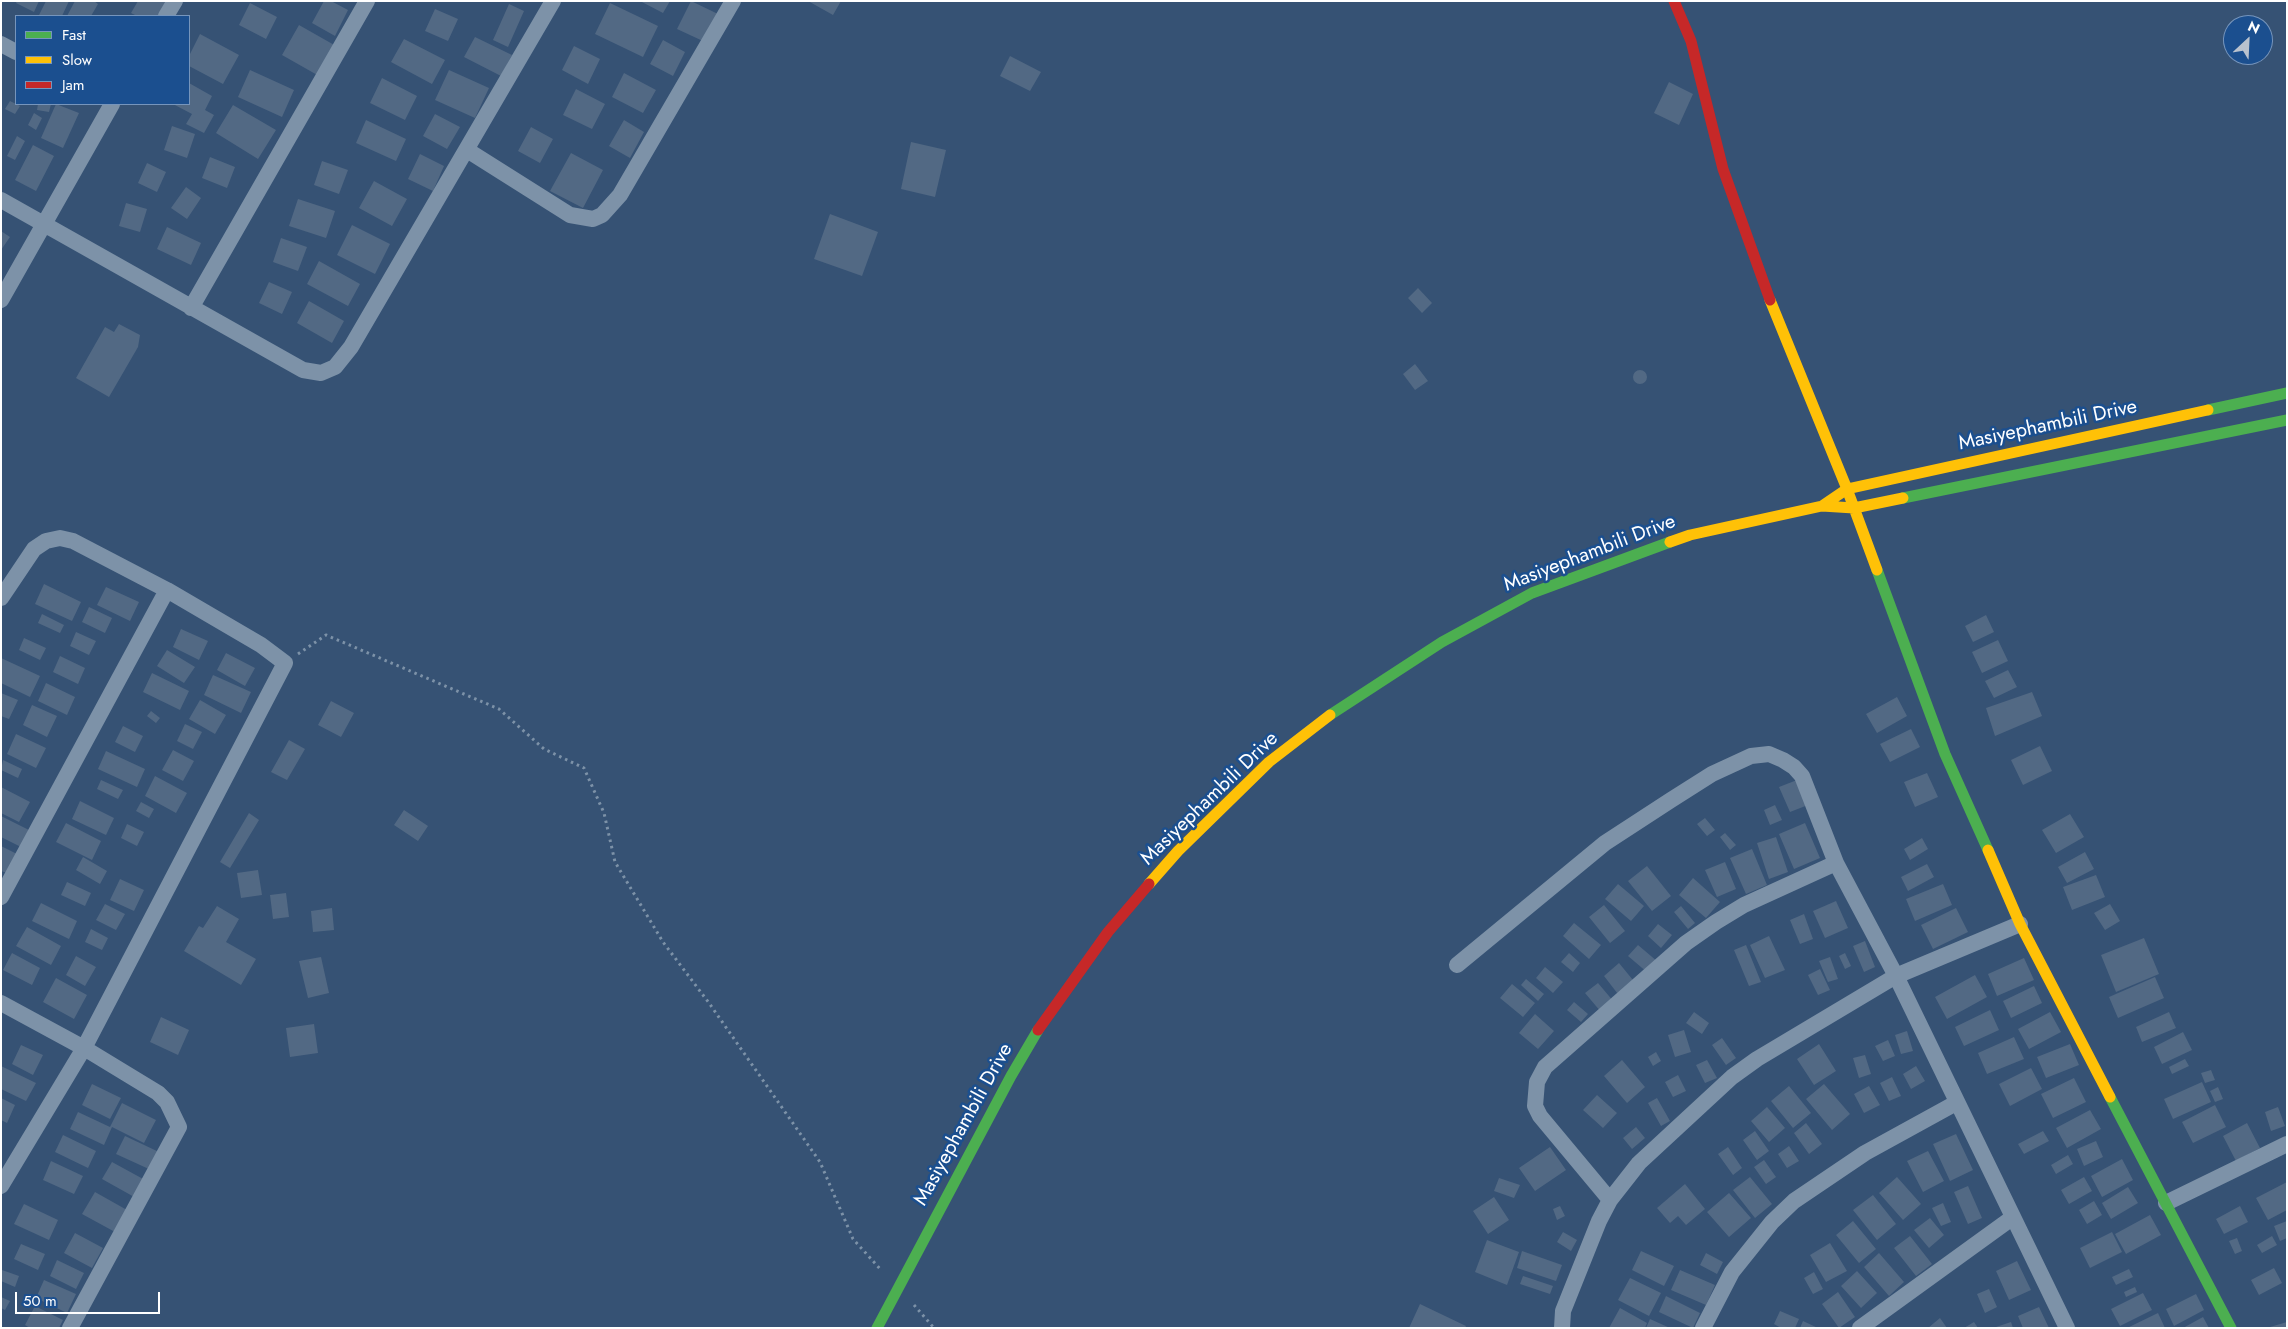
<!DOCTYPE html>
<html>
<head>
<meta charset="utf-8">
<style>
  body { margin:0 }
  #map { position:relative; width:2288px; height:1329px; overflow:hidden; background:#365274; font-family:Jost,sans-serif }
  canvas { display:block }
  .frame { position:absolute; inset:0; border:2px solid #fff; pointer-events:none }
  .legend { position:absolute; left:15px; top:15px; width:175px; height:90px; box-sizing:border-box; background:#1b4f8f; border:1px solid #7695bc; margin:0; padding:6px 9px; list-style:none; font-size:15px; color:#fff }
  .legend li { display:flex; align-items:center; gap:10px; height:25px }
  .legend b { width:25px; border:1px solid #7695bc }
  .north { position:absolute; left:2223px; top:15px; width:50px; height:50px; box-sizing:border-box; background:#1b4f8f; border:1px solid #7695bc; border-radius:50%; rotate:25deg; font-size:14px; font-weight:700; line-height:20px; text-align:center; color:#fff }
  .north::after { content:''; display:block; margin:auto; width:18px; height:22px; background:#b9c2ce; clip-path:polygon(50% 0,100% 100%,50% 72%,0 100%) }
  .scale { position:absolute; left:15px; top:1292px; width:145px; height:22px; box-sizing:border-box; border:2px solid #fff; border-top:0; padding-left:6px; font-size:15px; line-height:18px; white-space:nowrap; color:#fff; -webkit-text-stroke:4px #1b4f8f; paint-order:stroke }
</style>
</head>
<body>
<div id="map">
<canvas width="2288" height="1329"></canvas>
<div class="frame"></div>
<ul class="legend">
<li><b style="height:6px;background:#4caf50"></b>Fast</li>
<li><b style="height:6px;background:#ffc107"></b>Slow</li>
<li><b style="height:6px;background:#c62828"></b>Jam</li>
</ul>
<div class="north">N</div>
<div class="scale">50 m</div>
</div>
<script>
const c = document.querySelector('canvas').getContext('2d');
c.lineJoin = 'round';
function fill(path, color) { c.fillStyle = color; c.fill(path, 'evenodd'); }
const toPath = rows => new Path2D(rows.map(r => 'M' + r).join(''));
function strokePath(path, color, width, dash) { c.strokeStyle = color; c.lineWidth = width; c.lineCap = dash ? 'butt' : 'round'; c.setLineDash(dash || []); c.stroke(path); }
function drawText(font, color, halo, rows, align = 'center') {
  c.font = font + ' Jost,sans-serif'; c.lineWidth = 5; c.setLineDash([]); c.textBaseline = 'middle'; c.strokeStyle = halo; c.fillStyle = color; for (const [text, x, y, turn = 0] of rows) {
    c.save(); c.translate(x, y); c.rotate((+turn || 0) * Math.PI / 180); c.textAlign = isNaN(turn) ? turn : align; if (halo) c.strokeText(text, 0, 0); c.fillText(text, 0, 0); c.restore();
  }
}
const building = toPath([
  [17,1,39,1,34,12,16,3],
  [46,1,69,1,62,16,42,16,39,15],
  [75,1,94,1,98,4,91,16,67,16],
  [138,1,167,1,159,16,137,16,131,13],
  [324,1,331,1,348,10,335,36,312,23],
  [640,1,670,1,663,13],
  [691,1,718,14,705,42,677,29],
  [808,1,841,1,833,15],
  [250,3,277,17,266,39,239,25],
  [610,3,658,26,643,57,595,34],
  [509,4,524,11,508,47,493,40],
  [435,9,458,19,448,41,425,31],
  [299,25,336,46,319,76,282,55],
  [200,34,239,55,223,84,189,66,189,56],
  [475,37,512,55,501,76,464,57],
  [404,39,445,60,432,84,391,62],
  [663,40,685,52,673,76,650,64],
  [574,46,600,59,588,84,562,70],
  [1010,56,1041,72,1030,91,1000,76],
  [250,70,294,90,282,117,238,97],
  [449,70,489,88,475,118,435,100],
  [624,73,656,90,643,113,612,97],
  [382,78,417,96,405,120,370,103],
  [1669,82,1693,94,1679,125,1654,113],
  [189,83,212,96,205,110,214,115,204,133,186,124,192,114,173,104,189,104],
  [576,89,605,104,592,129,563,115],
  [10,101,20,106,15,114,5,109],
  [38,104,51,104,49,112,37,110],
  [56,104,79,113,63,148,41,138],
  [233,105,276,130,258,159,216,133],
  [34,113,42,118,36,130,28,125],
  [435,114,460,127,447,149,423,136],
  [366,120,406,139,396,161,356,143],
  [624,120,644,132,630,158,609,146],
  [172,126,195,134,187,158,164,150],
  [531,127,553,139,540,163,518,151],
  [17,136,25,141,15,160,7,156],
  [911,142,946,150,935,197,901,189],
  [33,145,54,156,36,191,15,180],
  [571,153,603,170,583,208,550,191],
  [420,154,444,166,433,191,408,179],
  [210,157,235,167,227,188,202,178],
  [322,161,348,170,339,194,314,185],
  [147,163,166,172,157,192,138,183],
  [374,181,407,199,392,226,359,208],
  [186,187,201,198,187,219,171,208],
  [298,199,335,211,326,238,289,226],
  [126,203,147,209,140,232,119,226],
  [830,214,878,232,862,276,814,259],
  [352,225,390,244,375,274,337,255],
  [167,227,201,243,191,265,157,249],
  [1,231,10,237,1,250],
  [281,238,307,247,298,271,273,262],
  [319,261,360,284,348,306,307,284],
  [269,282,292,292,282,314,259,303],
  [1418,288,1432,303,1422,313,1408,298],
  [309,301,344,321,332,343,297,323],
  [119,324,140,335,138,347,109,397,76,378,105,327,114,332],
  [1415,364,1428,381,1415,390,1403,374],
  '1633 377a7 7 0 1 1 14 0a7 7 0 1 1-14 0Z',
  [44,584,81,602,72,621,35,604],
  [106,587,139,602,130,621,97,605],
  [89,607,112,618,105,633,82,622],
  [42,614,64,625,60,633,38,623],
  [1986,615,1994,632,1973,642,1965,626],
  [181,629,208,641,199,660,173,647],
  [76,632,96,641,89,655,70,646],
  [24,638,46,648,40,660,19,650],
  [1998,640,2008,661,1982,673,1972,652],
  [167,650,195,667,184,683,157,666],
  [226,653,255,668,245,686,217,670],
  [60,656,85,668,78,684,53,672],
  [1,658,40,676,30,697,1,683],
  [2008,670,2017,687,1994,698,1985,681],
  [152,673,189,691,180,710,143,692],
  [213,675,251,692,241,713,204,695],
  [46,683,75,697,67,715,38,701],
  [2032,692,2042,716,1995,736,1986,708],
  [1,693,18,700,9,719,1,716],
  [1897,697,1907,716,1877,733,1866,714],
  [200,700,226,715,215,734,189,719],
  [331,701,354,713,341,737,318,725],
  [32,705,57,716,47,737,23,725],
  [151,711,160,718,156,723,147,716],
  [185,724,202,732,193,749,177,741],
  [123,726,143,736,135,752,115,742],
  [1911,729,1920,747,1890,762,1880,744],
  [16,734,46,748,36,768,7,754],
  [289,740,305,749,287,780,271,772],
  [2040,746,2052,771,2023,785,2011,760],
  [173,750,194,761,183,781,162,770],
  [106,751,145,769,137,787,98,769],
  [3,760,22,769,18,778,1,770],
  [1927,773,1938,797,1915,807,1904,782],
  [155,776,187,793,176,813,145,796],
  [101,780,123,790,118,799,97,789],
  [1797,780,1808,805,1790,812,1779,787],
  [1,787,30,802,19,822,1,813],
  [80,801,114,818,106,835,72,819],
  [141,802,154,809,149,818,136,811],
  [1775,805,1782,820,1770,825,1764,810],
  [404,810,428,826,418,841,394,825],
  [249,813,259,820,230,868,220,862],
  [2070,814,2084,837,2056,853,2042,830],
  [1,816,29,830,21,847,1,837],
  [1705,818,1715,830,1707,836,1697,824],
  [66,823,101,841,92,860,56,842],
  [1805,823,1820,858,1794,869,1779,834],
  [127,824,144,832,137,846,121,838],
  [1725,833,1736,845,1730,850,1720,837],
  [1776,837,1788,872,1769,879,1757,843],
  [1922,838,1928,849,1910,860,1904,849],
  [1,846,17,854,7,873,1,871],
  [1752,849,1767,885,1746,894,1730,858],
  [2085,852,2094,869,2067,883,2058,867],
  [83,857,107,871,100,884,76,870],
  [1725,862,1736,889,1717,897,1705,870],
  [1927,864,1934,877,1908,891,1901,877],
  [1647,866,1671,896,1652,911,1628,881],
  [258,870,262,895,241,898,237,873],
  [2096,875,2105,897,2072,910,2063,887],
  [1693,878,1720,902,1706,918,1679,895],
  [120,879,144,890,134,911,110,900],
  [67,882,91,893,85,906,61,895],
  [1618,884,1644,906,1631,921,1605,899],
  [1943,884,1952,905,1915,921,1906,899],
  [286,893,289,917,273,919,270,895],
  [1836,901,1848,928,1825,938,1813,911],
  [41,903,77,921,69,939,32,921],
  [105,904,125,914,116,930,96,920],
  [2110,904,2120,921,2105,930,2094,913],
  [1604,905,1625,931,1610,943,1589,917],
  [217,906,239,919,226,942,256,959,241,985,184,951,199,926,203,928],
  [1681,906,1695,923,1688,929,1674,912],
  [332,908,334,930,313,932,311,911],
  [1956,908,1968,932,1933,949,1921,925],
  [1804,914,1813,939,1800,944,1790,920],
  [1574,923,1601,945,1589,959,1563,936],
  [1658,924,1672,935,1661,948,1648,936],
  [27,927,61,946,51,965,16,946],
  [91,929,108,938,102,950,85,942],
  [1769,936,1785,970,1765,978,1750,945],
  [2144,938,2159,974,2116,992,2101,955],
  [1865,941,1875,967,1864,972,1853,946],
  [1638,945,1658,962,1648,973,1628,956],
  [1746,945,1761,982,1749,986,1734,950],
  [12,953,40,968,32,985,3,970],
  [1569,953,1580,963,1573,972,1561,962],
  [1845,953,1851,966,1845,969,1839,956],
  [76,956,96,967,85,986,66,975],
  [321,957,329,993,308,998,299,961],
  [1830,957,1838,979,1828,982,1819,961],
  [2024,958,2034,980,1997,996,1988,974],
  [1619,963,1637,985,1621,998,1604,976],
  [1545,967,1563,982,1553,993,1536,978],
  [1820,969,1830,990,1818,995,1808,975],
  [1975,975,1987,997,1947,1019,1935,997],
  [2155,977,2164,998,2118,1018,2109,997],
  [56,978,87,995,74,1019,43,1002],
  [1526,979,1544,994,1538,1001,1521,985],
  [1598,983,1614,1002,1601,1012,1585,993],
  [1512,984,1535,1003,1523,1017,1500,998],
  [2034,986,2042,1003,2011,1018,2003,1001],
  [1574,1002,1588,1014,1581,1022,1567,1010],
  [1990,1010,1999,1030,1964,1046,1955,1027],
  [1694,1012,1709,1023,1702,1034,1686,1023],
  [2050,1012,2061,1032,2029,1049,2018,1029],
  [2169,1012,2176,1028,2142,1042,2136,1027],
  [1535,1014,1554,1031,1538,1049,1519,1033],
  [161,1017,189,1030,178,1055,150,1042],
  [314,1024,318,1053,290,1057,286,1028],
  [1684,1030,1691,1052,1675,1057,1668,1035],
  [1907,1031,1913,1051,1901,1054,1895,1035],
  [2183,1032,2192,1050,2162,1064,2154,1047],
  [2014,1037,2024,1059,1987,1074,1978,1053],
  [1722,1038,1736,1058,1726,1065,1712,1045],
  [1888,1040,1895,1056,1883,1061,1875,1046],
  [1819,1044,1836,1071,1814,1085,1797,1059],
  [2070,1044,2079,1065,2046,1078,2037,1057],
  [21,1045,43,1055,33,1075,12,1064],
  [1656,1052,1661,1061,1653,1066,1648,1057],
  [1865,1055,1871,1074,1859,1078,1853,1058],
  [2185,1059,2189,1066,2172,1074,2169,1067],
  [1622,1060,1645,1087,1627,1103,1604,1076],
  [1707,1060,1717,1078,1705,1083,1696,1065],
  [1,1066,36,1083,26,1101,1,1089],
  [1916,1066,1925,1081,1911,1089,1903,1074],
  [2031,1068,2042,1089,2010,1106,1999,1084],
  [2211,1070,2215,1080,2205,1083,2201,1073],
  [1678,1075,1686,1091,1673,1097,1665,1082],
  [1892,1077,1901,1096,1889,1101,1880,1083],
  [2074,1078,2086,1102,2053,1118,2041,1094],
  [2202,1082,2211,1102,2173,1119,2164,1099],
  [92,1084,121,1098,110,1119,82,1105],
  [1824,1084,1850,1114,1832,1130,1806,1099],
  [1789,1086,1811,1113,1793,1128,1771,1101],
  [1869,1086,1880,1105,1864,1113,1854,1094],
  [2218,1087,2223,1099,2215,1102,2210,1091],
  [1597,1095,1617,1113,1603,1128,1583,1110],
  [1,1098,15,1105,7,1123,1,1120],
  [1657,1098,1670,1121,1661,1126,1648,1103],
  [122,1103,156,1120,144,1143,112,1127,104,1145,70,1129,78,1112,110,1127],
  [2215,1105,2226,1127,2193,1143,2182,1122],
  [1767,1107,1785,1128,1769,1142,1751,1121],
  [2278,1107,2285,1126,2271,1131,2265,1112],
  [2090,1110,2101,1129,2067,1148,2056,1128],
  [1806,1123,1822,1144,1809,1154,1794,1133],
  [2247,1123,2260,1148,2236,1161,2223,1136],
  [1636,1127,1645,1138,1632,1149,1623,1138],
  [1755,1131,1769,1151,1757,1160,1743,1140],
  [2043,1131,2049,1141,2024,1154,2018,1144],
  [1956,1134,1973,1170,1950,1181,1933,1144],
  [63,1135,96,1151,88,1168,55,1152],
  [125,1136,159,1152,151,1170,116,1154],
  [2096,1141,2103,1157,2084,1166,2077,1149],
  [1789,1146,1799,1161,1787,1168,1778,1154],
  [1550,1147,1566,1170,1535,1191,1519,1168],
  [1728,1147,1742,1168,1733,1175,1718,1154],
  [1928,1151,1944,1181,1923,1192,1907,1161],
  [2068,1155,2073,1164,2056,1174,2051,1165],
  [2122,1159,2133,1180,2102,1197,2091,1176],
  [1764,1160,1776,1177,1766,1184,1754,1167],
  [51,1161,83,1176,74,1194,43,1180],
  [112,1162,145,1180,136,1198,102,1179],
  [1750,1177,1772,1204,1755,1218,1733,1190],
  [1897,1177,1921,1204,1903,1220,1879,1193],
  [2084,1177,2092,1191,2069,1204,2061,1190],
  [1499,1178,1520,1185,1514,1198,1494,1191],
  [2287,1182,2287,1210,2268,1220,2256,1198],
  [1685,1184,1705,1209,1686,1225,1678,1216,1670,1223,1657,1208],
  [1968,1186,1982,1218,1968,1224,1954,1192],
  [2128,1187,2138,1203,2111,1219,2102,1203],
  [95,1192,127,1210,115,1232,82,1214],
  [1729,1193,1751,1218,1729,1237,1707,1212],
  [1873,1195,1896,1224,1877,1240,1853,1210],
  [1494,1197,1509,1220,1488,1234,1473,1211],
  [2094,1201,2102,1215,2087,1224,2079,1210],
  [1943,1203,1951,1222,1941,1226,1932,1208],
  [24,1204,58,1220,49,1240,14,1224],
  [1560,1206,1565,1216,1557,1220,1553,1209],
  [2240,1206,2248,1222,2224,1234,2216,1219],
  [2150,1215,2161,1235,2126,1254,2115,1234],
  [1930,1218,1944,1235,1929,1248,1914,1230],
  [1853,1221,1876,1249,1859,1263,1836,1235],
  [2287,1221,2287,1238,2280,1241,2274,1226],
  [1563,1232,1577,1240,1571,1251,1557,1242],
  [2112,1232,2122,1252,2090,1268,2080,1248],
  [75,1233,103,1248,92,1268,64,1253],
  [1910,1236,1932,1264,1916,1276,1894,1248],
  [2272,1236,2277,1245,2262,1253,2257,1245],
  [2237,1238,2242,1251,2235,1254,2229,1241],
  [1487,1240,1519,1252,1507,1285,1475,1272],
  [1830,1243,1847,1271,1826,1282,1810,1255],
  [21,1244,45,1254,38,1270,14,1259],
  [1522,1251,1562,1265,1556,1281,1517,1268],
  [1641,1251,1674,1266,1664,1286,1632,1270],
  [1706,1253,1723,1262,1717,1274,1700,1265],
  [1879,1253,1904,1282,1889,1296,1864,1267],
  [57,1260,84,1273,76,1289,50,1276],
  [2017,1261,2031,1290,2009,1300,1996,1271],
  [2274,1268,2282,1283,2259,1295,2251,1280],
  [2129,1269,2133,1277,2116,1285,2112,1277],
  [2,1270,19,1276,15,1287,1,1281],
  [1680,1270,1715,1285,1706,1305,1671,1290],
  [1857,1271,1877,1293,1861,1308,1841,1286],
  [1814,1272,1823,1289,1813,1294,1804,1278],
  [1523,1276,1553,1286,1550,1294,1520,1284],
  [1630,1278,1661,1293,1649,1316,1618,1300],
  [44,1280,76,1294,67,1313,36,1298],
  [2135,1287,2137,1292,2126,1297,2124,1292],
  [1989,1289,1997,1307,1985,1313,1977,1294],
  [1838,1292,1855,1317,1839,1328,1822,1304],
  [2143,1293,2152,1310,2120,1326,2111,1309],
  [2196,1294,2204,1310,2174,1326,2166,1309],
  [1666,1296,1700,1313,1693,1328,1659,1312],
  [1,1297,10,1301,5,1310,1,1308],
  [1420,1304,1466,1326,1465,1328,1409,1328],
  [35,1306,63,1320,59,1328,30,1328,25,1325],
  [2039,1307,2049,1328,2023,1328,2018,1316],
  [1620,1308,1647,1323,1645,1328,1609,1328],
  [1780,1311,1799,1319,1795,1328,1781,1328,1774,1324],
  [2158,1313,2165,1328,2127,1328],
  [2203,1317,2209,1328,2183,1328],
  [1940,1318,1947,1328,1928,1328],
  [1650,1319,1670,1328,1646,1328],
  [1803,1321,1818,1328,1800,1328],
  [1974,1322,1978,1328,1964,1328],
  [2011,1322,2013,1328,1996,1328,1996,1327],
  [2287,1322,2287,1328,2270,1328,2270,1327]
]);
const path = toPath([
  [298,654,326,635,499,709,544,749,584,768,604,813,615,862,663,942,709,1003,820,1162,853,1239,882,1271],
  [914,1305,934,1328]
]);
const street = toPath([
  [166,16,175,1],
  [1,44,16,52],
  [467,150,570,215,593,219,602,215,620,195,733,1],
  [1,200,303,370,321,373,335,367,351,347,553,1],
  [1,300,112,104],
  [191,308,367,1],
  [1,598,34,549,46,541,60,538,73,541,167,590,261,645,285,663,84,1048,1,1186],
  [1,897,167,590],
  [1457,965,1605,843,1671,800,1712,774,1751,756,1769,754,1783,760,1794,767,1802,776,1836,863,1896,976,2067,1328],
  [1,1003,84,1048,158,1093,167,1102,179,1127,70,1328],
  [1610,1200,1540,1116,1535,1106,1537,1082,1545,1067,1686,943,1716,922,1744,905,1836,863],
  [2166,1203,2287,1144],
  [1562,1328,1563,1311,1599,1221,1610,1200,1639,1163,1732,1077,1757,1059,1896,976,2020,924],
  [1703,1328,1732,1272,1772,1222,1794,1201,1865,1153,1956,1103],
  [1860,1328,2012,1218]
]);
const fast = toPath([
  [2208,410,2287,393],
  [1903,498,2287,420],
  [1877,570,1945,754,1988,850],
  [1330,715,1442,642,1532,593,1670,542],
  [2110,1097,2231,1328],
  [877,1328,1011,1076,1038,1030]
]);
const slow = toPath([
  [1770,300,1847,489,1877,570],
  [1822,506,1847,489,2208,410],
  [1670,542,1690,535,1822,506,1854,508,1903,498],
  [1988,850,2020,924,2110,1097],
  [1149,884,1178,851,1269,762,1330,715]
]);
const jam = toPath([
  [1674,1,1691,41,1723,169,1770,300],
  [1038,1030,1108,932,1149,884]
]);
const streetNames = [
  ["Masiyephambili Drive",2048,426,-12],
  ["Masiyephambili Drive",1590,554,-21],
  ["Masiyephambili Drive",1210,799,-44],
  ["Masiyephambili Drive",964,1125,-61]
];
fill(building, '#526984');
strokePath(path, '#7d92a8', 3, [2.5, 4]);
strokePath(street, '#7d92a8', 16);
strokePath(fast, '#4caf50', 11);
strokePath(slow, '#ffc107', 11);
strokePath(jam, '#c62828', 11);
drawText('20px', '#fff', '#1b4f8f', streetNames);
</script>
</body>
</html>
